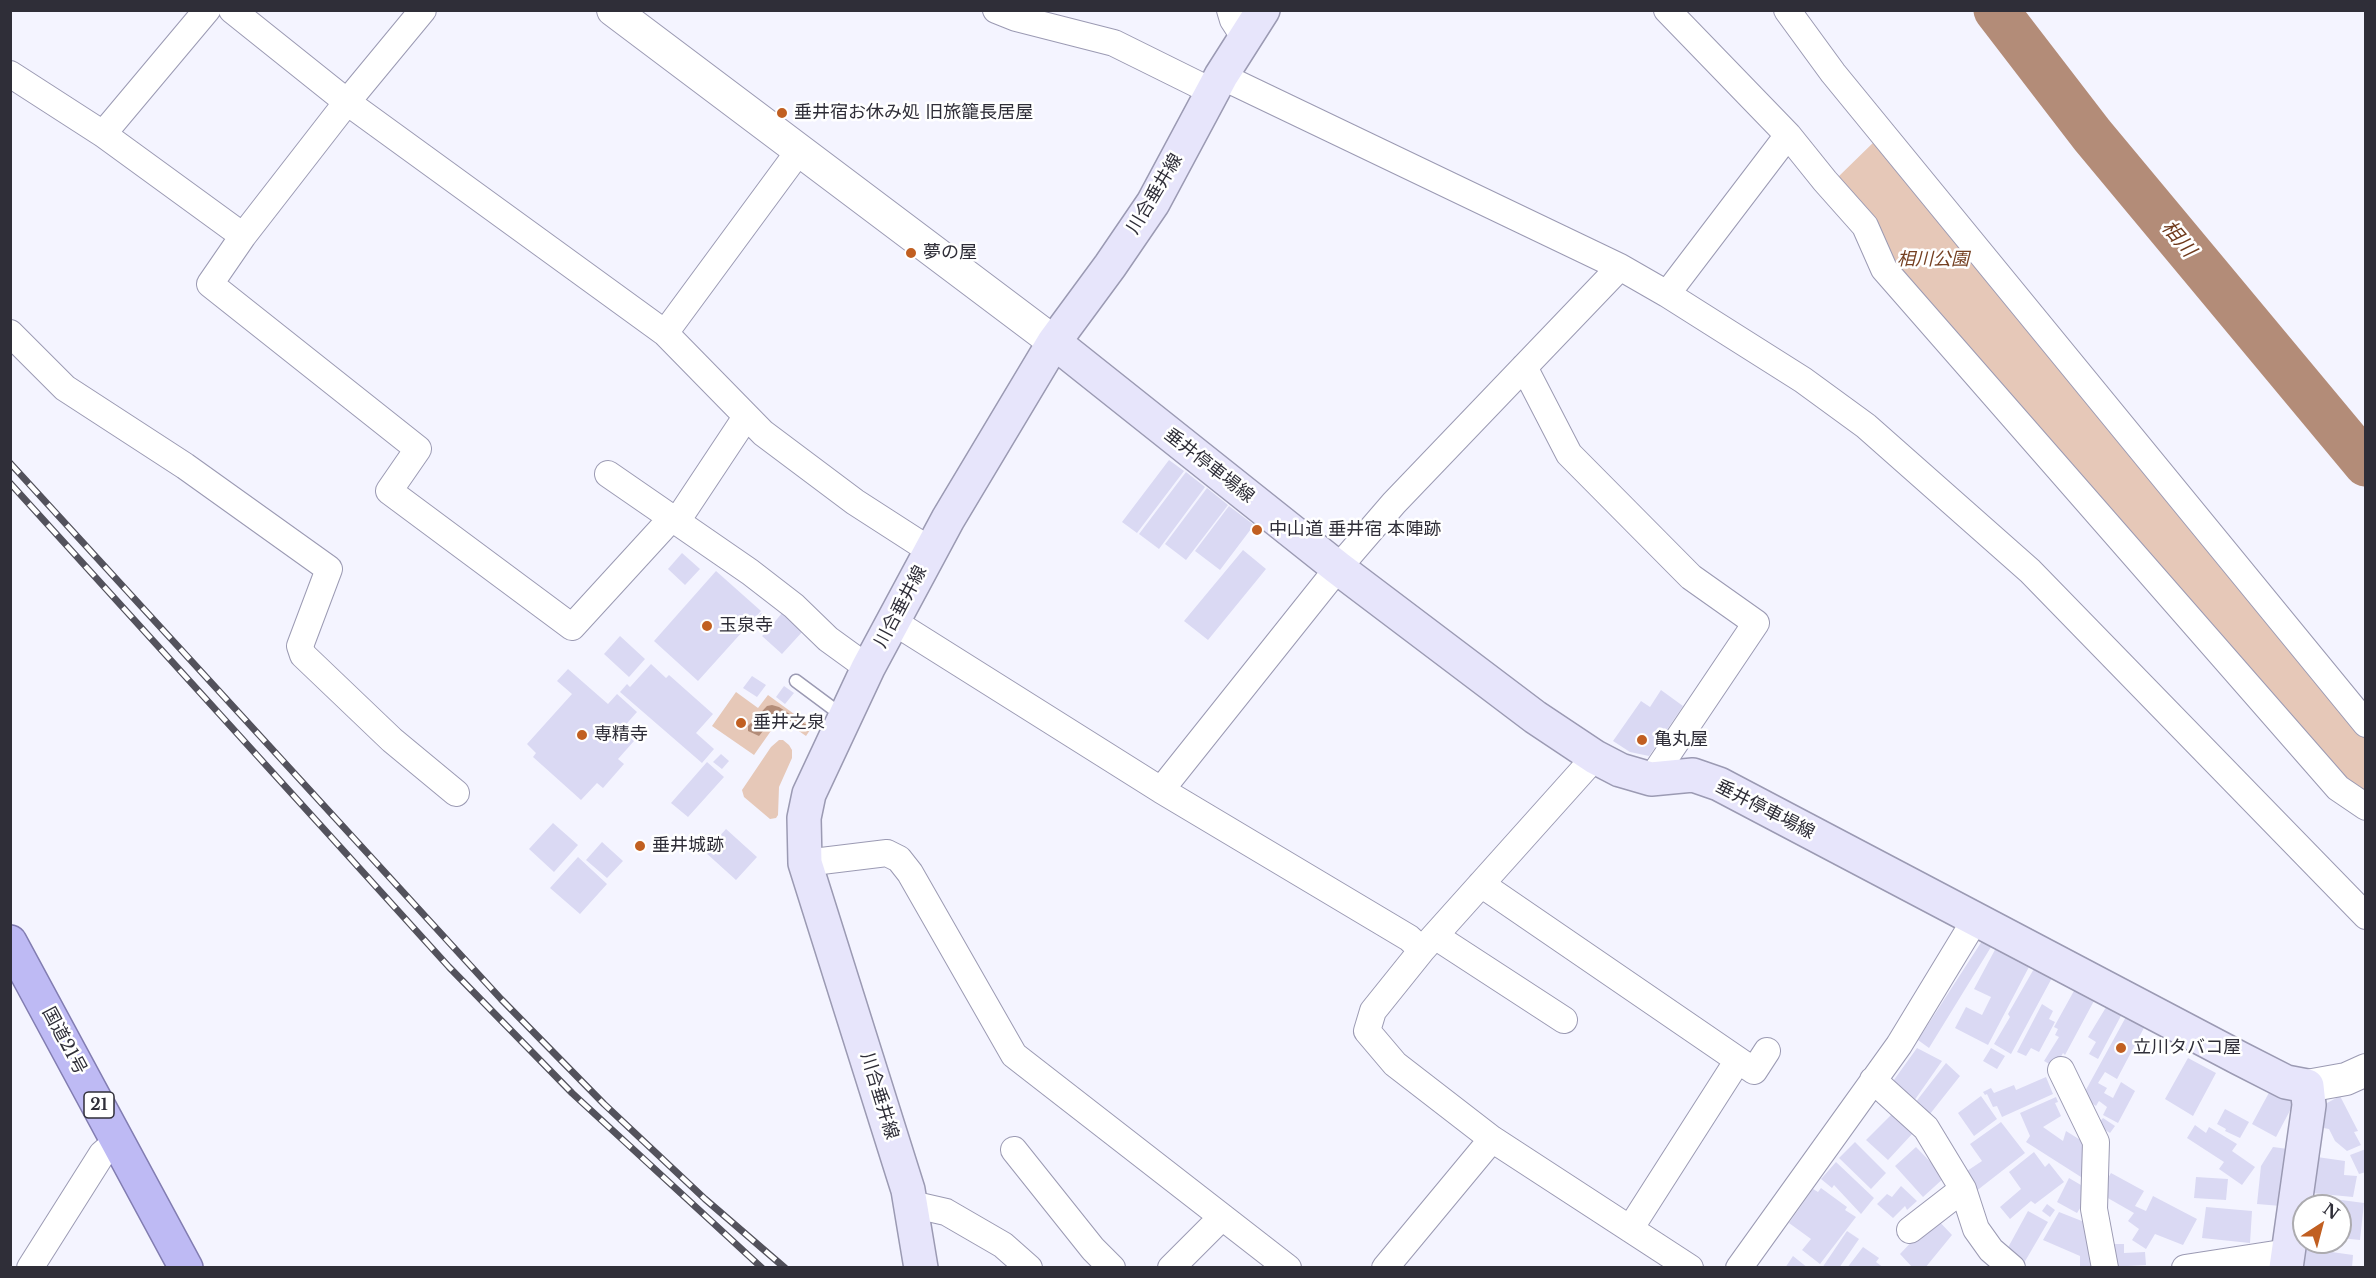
<!DOCTYPE html>
<html>
<head>
<meta charset="utf-8">
<style>
  body { margin:0 }
  #map { position:relative; width:2376px; height:1278px; overflow:hidden; background:#f4f4ff; font-family:"Libre Baskerville",serif }
  canvas { display:block }
  .frame { position:absolute; inset:0; border:12px solid #2f2e38; pointer-events:none }
  .north { position:absolute; left:2292px; top:1194px; width:60px; height:60px; box-sizing:border-box; background:#fff; border:2px solid #acabaf; border-radius:50%; rotate:36deg; font-size:16px; font-weight:700; line-height:24px; text-align:center; color:#2f2e38 }
  .north::after { content:''; display:block; margin:auto; width:21px; height:27px; background:#c15f21; clip-path:polygon(50% 0,100% 100%,50% 72%,0 100%) }
</style>
</head>
<body>
<div id="map">
<canvas width="2376" height="1278"></canvas>
<div class="frame"></div>
<div class="north">N</div>
</div>
<script>
const c = document.querySelector('canvas').getContext('2d');
c.lineJoin = 'round';
function fill(path, color) { c.fillStyle = color; c.fill(path, 'evenodd'); }
const toPath = rows => new Path2D(rows.map(r => 'M' + r).join(''));
function strokePath(path, color, width, dash) { c.strokeStyle = color; c.lineWidth = width; c.lineCap = dash ? 'butt' : 'round'; c.setLineDash(dash || []); c.stroke(path); }
function drawText(font, color, halo, rows, align = 'center') {
  c.font = font + ' "Libre Baskerville","Noto Sans JP",serif'; c.lineWidth = 5; c.setLineDash([]); c.textBaseline = 'middle'; c.strokeStyle = halo; c.fillStyle = color; for (const [text, x, y, turn = 0] of rows) {
    c.save(); c.translate(x, y); c.rotate((+turn || 0) * Math.PI / 180); c.textAlign = isNaN(turn) ? turn : align; if (halo) c.strokeText(text, 0, 0); c.fillText(text, 0, 0); c.restore();
  }
}
const green = toPath([
  [1879,137,2365,734,2365,801,1897,272,1836,179],
  [736,692,758,708,768,695,812,727,806,736,780,718,754,755,712,726],
  [779,740,783,740,789,745,792,750,792,758,779,787,778,815,776,818,770,819,744,797,742,790,771,747]
]);
const water = toPath([
  [772,705,779,707,808,726,806,729,801,729,775,716,759,736,748,731,748,726,767,706]
]);
const river = toPath([
  [1996,10,2092,135,2366,464]
]);
const building = toPath([
  [1169,460,1184,471,1137,533,1122,522],
  [1186,472,1205,487,1159,549,1139,534],
  [1207,488,1228,505,1186,560,1165,544],
  [1229,506,1254,525,1220,570,1195,551],
  [1243,550,1266,569,1208,640,1184,621],
  [682,553,700,569,685,585,668,569],
  [716,571,761,611,698,681,654,641],
  [761,613,773,624,782,613,803,631,782,654,762,636,765,633,753,622],
  [620,636,645,659,629,677,604,654],
  [651,664,666,678,669,675,713,714,696,733,714,749,702,763,620,692,627,684,630,687],
  [568,669,608,704,617,694,637,712,621,730,634,741,618,759,624,764,603,788,597,783,581,800,533,757,536,753,527,744,572,694,557,681],
  [752,676,766,685,757,697,743,688],
  [784,686,794,693,785,704,776,697],
  [1661,690,1683,706,1649,756,1630,752,1613,741,1641,701,1650,707],
  [721,754,729,761,722,769,713,762],
  [707,762,724,777,688,817,671,803],
  [553,823,578,845,554,872,529,849],
  [726,829,757,857,736,880,705,852],
  [602,842,623,861,607,878,586,860],
  [578,857,607,884,580,914,550,888],
  [1982,941,1991,947,1929,1048,1918,1040],
  [1997,946,2030,965,1988,1045,1955,1028,1966,1007,1982,1015,1991,997,1974,989],
  [2035,967,2053,976,2011,1054,1994,1044,2010,1017,2008,1014],
  [2075,989,2095,999,2065,1055,2063,1053,2058,1062,2055,1059,2051,1065,2044,1061,2059,1037,2055,1035,2058,1029,2054,1027],
  [2042,1004,2053,1011,2049,1019,2055,1022,2039,1052,2031,1048,2026,1056,2017,1052],
  [2108,1004,2123,1012,2098,1059,2089,1054,2096,1042,2088,1037],
  [2127,1015,2146,1024,2117,1079,2105,1072,2098,1083,2107,1088,2104,1093,2113,1098,2121,1082,2135,1091,2118,1123,2103,1115,2107,1107,2099,1101,2096,1106,2082,1097],
  [1917,1048,1942,1061,1914,1101,1891,1084],
  [1991,1048,2005,1056,1997,1069,1983,1061],
  [2188,1058,2216,1073,2193,1116,2165,1099],
  [1946,1063,1960,1076,1930,1114,1915,1103],
  [2046,1077,2053,1094,2002,1117,1997,1106,1993,1107,1987,1094,1985,1095,1983,1092,1991,1088,1994,1093,2014,1085,2016,1090],
  [2271,1089,2295,1101,2276,1137,2252,1124],
  [1981,1096,1997,1119,1974,1136,1958,1113],
  [2340,1096,2358,1131,2354,1132,2361,1145,2347,1151,2335,1141,2329,1129,2318,1127,2327,1103],
  [2056,1097,2058,1102,2055,1103,2061,1116,2043,1127,2063,1141,2066,1131,2090,1146,2090,1161,2081,1177,2026,1142,2030,1136,2020,1113],
  [2225,1109,2249,1122,2240,1138,2225,1131,2226,1129,2217,1124],
  [1893,1113,1913,1133,1888,1160,1866,1140],
  [2103,1118,2115,1126,2110,1133,2097,1125],
  [2001,1122,2025,1153,1975,1192,1961,1175,1982,1161,1970,1144],
  [2195,1125,2206,1133,2209,1127,2237,1144,2232,1151,2255,1167,2242,1185,2219,1169,2224,1162,2187,1138],
  [1855,1142,1886,1173,1871,1189,1839,1158],
  [1916,1147,1945,1177,1923,1197,1895,1166],
  [2273,1147,2288,1149,2281,1206,2257,1204,2261,1166],
  [2366,1149,2366,1172,2359,1174,2350,1155],
  [2034,1152,2045,1167,2049,1163,2064,1182,2035,1204,2031,1201,2010,1219,2000,1207,2021,1189,2009,1172],
  [2317,1157,2345,1161,2344,1175,2357,1176,2353,1197,2311,1193],
  [1836,1162,1874,1198,1861,1214,1834,1185,1832,1188,1821,1179],
  [2111,1173,2144,1191,2135,1206,2146,1211,2153,1196,2197,1219,2183,1245,2155,1234,2146,1249,2132,1240,2139,1229,2128,1221,2134,1213,2099,1193],
  [2196,1177,2228,1179,2226,1200,2194,1198],
  [2069,1178,2091,1191,2077,1213,2057,1202],
  [1901,1186,1917,1201,1907,1210,1905,1206,1893,1218,1877,1204,1887,1194,1892,1197],
  [1821,1188,1847,1207,1845,1210,1856,1217,1820,1264,1802,1250,1811,1239,1789,1223,1813,1189,1818,1192],
  [2311,1196,2364,1203,2360,1240,2340,1238,2340,1206,2310,1206],
  [2047,1204,2055,1210,2050,1217,2042,1211],
  [2206,1207,2252,1211,2250,1243,2202,1238],
  [2028,1211,2048,1222,2024,1263,2005,1253],
  [2059,1212,2092,1225,2094,1268,2080,1268,2080,1256,2043,1240],
  [1935,1217,1952,1235,1925,1268,1913,1268,1900,1254],
  [1847,1231,1859,1239,1839,1268,1822,1268],
  [2108,1244,2124,1244,2124,1253,2145,1252,2146,1265,2109,1267],
  [1863,1247,1879,1258,1876,1262,1884,1268,1847,1268],
  [2303,1248,2353,1255,2352,1268,2302,1268],
  [1793,1256,1808,1268,1785,1268]
]);
const service = toPath([
  [796,681,843,716]
]);
const minor = toPath([
  [232,10,347,102,665,333,763,433,855,502,931,551],
  [423,10,347,102,243,236,210,284,418,449,389,491,572,627,669,521,677,521,746,417],
  [996,10,1016,18,1114,43,1213,92],
  [1230,10,1233,20,1244,37],
  [1667,10,1788,135,1825,181,1865,226,1884,269,2338,788,2366,807],
  [1787,10,1833,73,2366,724],
  [10,74,103,134,243,236],
  [1221,76,1620,267,1667,294,1803,380,1866,426,2030,571,2366,916],
  [103,134,207,10],
  [1667,294,1788,135],
  [10,333,65,388,185,466,329,569,300,646,303,655,392,740,456,793],
  [665,333,799,151],
  [1524,367,1569,454,1691,577,1756,623,1651,779],
  [608,474,750,572,794,606,828,639,868,668],
  [894,622,1161,790,1409,938,1422,950],
  [1595,757,1422,950,1373,1011,1367,1031,1395,1064,1492,1139,1690,1268],
  [1161,790,1338,568,1394,503,1620,267],
  [805,863,887,853,899,859,910,873,1014,1055,1288,1268],
  [1481,884,1754,1071,1767,1051],
  [1435,936,1564,1020],
  [2061,1070,2096,1142,2094,1209,2105,1268],
  [1873,1080,1926,1128,1963,1189,1976,1229,1991,1250,2012,1268],
  [1014,1150,1093,1249,1112,1268],
  [911,1204,946,1212,1003,1245,1029,1268],
  [1630,1229,1738,1060],
  [1910,1230,1963,1189],
  [30,1268,102,1154,118,1140],
  [1171,1268,1222,1217],
  [1385,1268,1492,1139],
  [1739,1268,1899,1045,1975,920],
  [2185,1268,2288,1252]
]);
const tertiary = toPath([
  [613,10,1054,342],
  [2307,1086,2346,1079,2366,1070]
]);
const secondary = toPath([
  [1054,342,1338,568,1535,717,1595,757,1620,770,1651,779,1693,775,1719,784,2239,1058,2286,1082,2307,1086,2309,1105,2286,1268],
  [921,1268,908,1190,805,863,804,818,809,794,868,668,948,519,1054,342,1110,266,1153,203,1221,76,1263,10]
]);
const trunk = toPath([
  [10,942,186,1268]
]);
const rail = toPath([
  [10,463,501,999,604,1104,705,1199,785,1268],
  [10,483,449,967,572,1093,762,1268]
]);
const markers = [
  [782,113,6,"#c15f21"],
  [911,253,6,"#c15f21"],
  [1257,530,6,"#c15f21"],
  [707,626,6,"#c15f21"],
  [741,723,6,"#c15f21"],
  [582,735,6,"#c15f21"],
  [1642,740,6,"#c15f21"],
  [640,846,6,"#c15f21"],
  [2121,1048,6,"#c15f21"]
];
const shields = [
  [99,1105,30]
];
const shieldNames = [
  ["21",99,1105]
];
const poiNames = [
  ["垂井宿お休み処 旧旅籠長居屋",794,113],
  ["夢の屋",923,253],
  ["中山道 垂井宿 本陣跡",1269,530],
  ["玉泉寺",719,626],
  ["垂井之泉",753,723],
  ["専精寺",594,735],
  ["亀丸屋",1654,740],
  ["垂井城跡",652,846],
  ["立川タバコ屋",2133,1048]
];
const streetNames = [
  ["川合垂井線",1155,194,-59],
  ["垂井停車場線",1209,466,38],
  ["川合垂井線",901,607,-62],
  ["垂井停車場線",1765,810,27],
  ["国道21号",64,1041,62],
  ["川合垂井線",879,1096,73]
];
const parkNames = [
  ["相川公園",1933,260]
];
const waterNames = [
  ["相川",2178,239,50]
];
fill(green, '#e6c8b8');
fill(water, '#b38c78');
strokePath(river, '#b38c78', 45);
fill(building, '#dad9f3');
strokePath(service, '#9b9ab3', 15);
strokePath(minor, '#9b9ab3', 28);
strokePath(tertiary, '#9b9ab3', 34);
strokePath(secondary, '#9b9ab3', 36);
strokePath(trunk, '#827db1', 36);
strokePath(service, '#fff', 12);
strokePath(minor, '#fff', 26);
strokePath(tertiary, '#fff', 32);
strokePath(secondary, '#e7e5fb', 33);
strokePath(trunk, '#bebaf4', 33);
strokePath(rail, '#53525c', 7);
strokePath(rail, '#fff', 4.5, [14]);
for (const [x, y, r, color] of markers) { const dot = new Path2D(); dot.arc(x, y, r, 0, 2 * Math.PI); c.fillStyle = color; c.fill(dot); strokePath(dot, '#fff', 2); }
for (const [x, y, w] of shields) { const box = new Path2D(); box.roundRect(x - w / 2, y - 13, w, 26, 4.5); c.fillStyle = '#fff'; c.fill(box); strokePath(box, '#2f2e38', 1.5); }
drawText('bold 16px', '#2f2e38', null, shieldNames);
drawText('18px', '#2f2e38', '#fff', poiNames, 'left');
drawText('18px', '#2f2e38', '#fff', streetNames);
drawText('italic 18px', '#754022', '#fff', parkNames);
drawText('italic 20px', '#6f3a1c', '#fff', waterNames);
</script>
</body>
</html>
